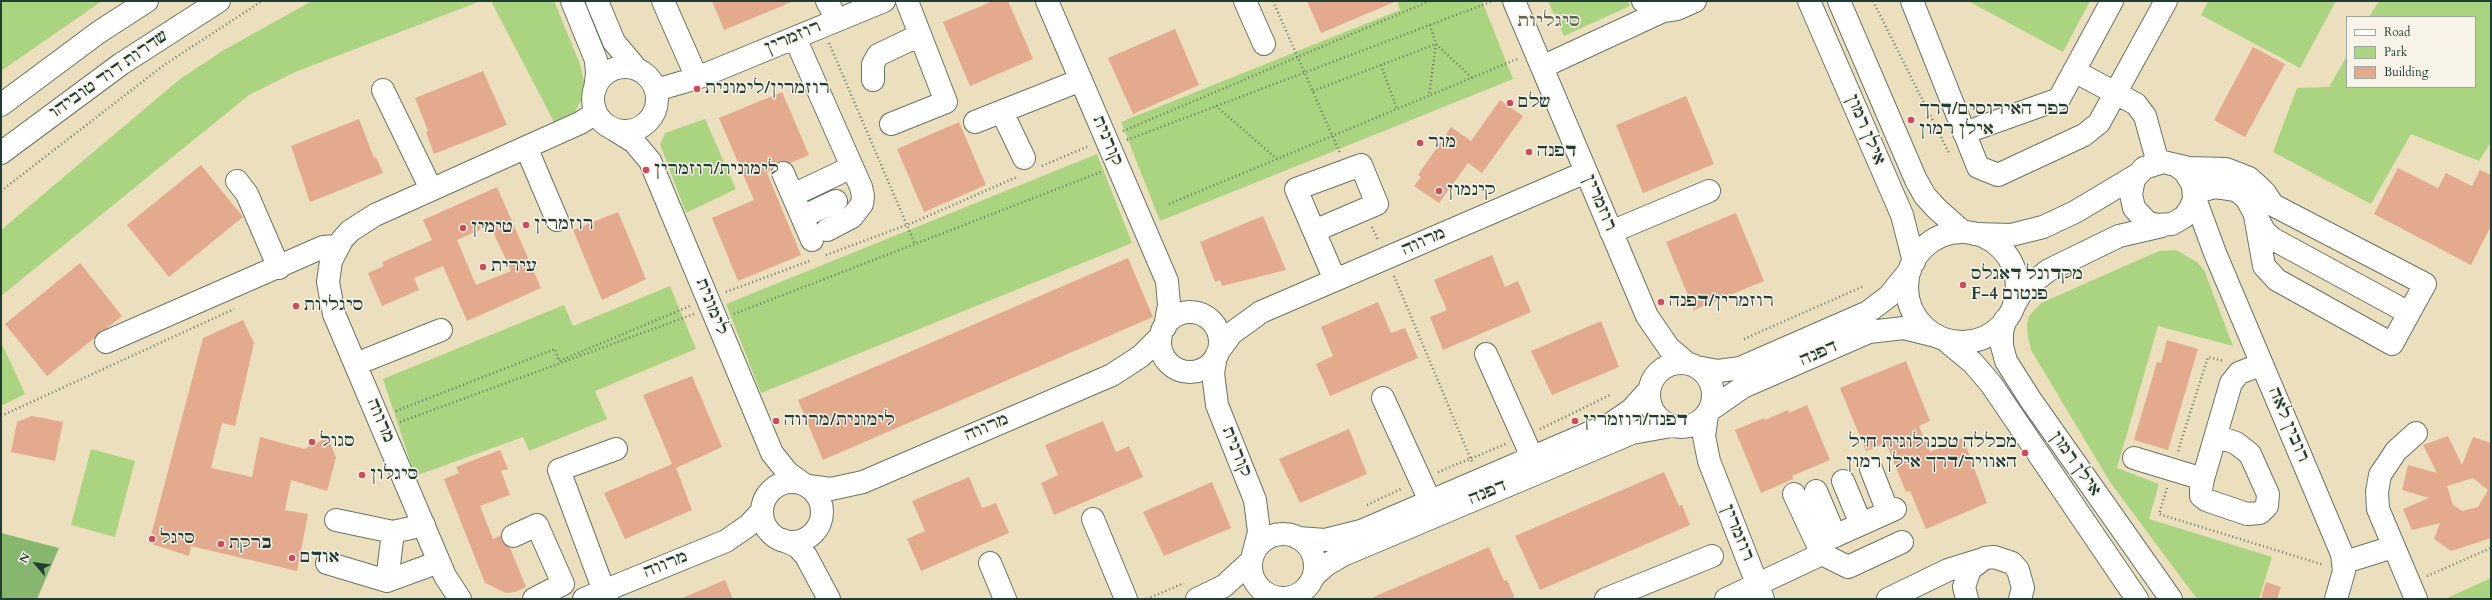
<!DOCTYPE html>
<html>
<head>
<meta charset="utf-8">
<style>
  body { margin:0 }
  #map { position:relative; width:2492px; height:600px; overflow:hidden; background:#ecdfbe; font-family:Cardo,serif }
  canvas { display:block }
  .frame { position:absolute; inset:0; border:2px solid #1f3d34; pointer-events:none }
  .legend { position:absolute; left:2346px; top:16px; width:130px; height:72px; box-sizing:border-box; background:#f7f3e8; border:1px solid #a1aaa0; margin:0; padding:5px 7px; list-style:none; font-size:12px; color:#1f3d34 }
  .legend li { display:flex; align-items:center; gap:8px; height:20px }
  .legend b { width:20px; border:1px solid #a1aaa0 }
  .north { position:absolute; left:16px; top:544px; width:40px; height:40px; -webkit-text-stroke:3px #f7f3e8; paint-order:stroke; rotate:298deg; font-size:11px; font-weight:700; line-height:16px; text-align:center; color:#1f3d34 }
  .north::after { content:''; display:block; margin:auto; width:14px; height:18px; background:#1f3d34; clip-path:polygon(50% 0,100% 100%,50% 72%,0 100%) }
</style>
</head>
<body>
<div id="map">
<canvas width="2492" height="600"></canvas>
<div class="frame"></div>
<ul class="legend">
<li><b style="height:5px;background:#fff"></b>Road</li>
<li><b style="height:11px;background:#aad480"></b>Park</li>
<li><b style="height:11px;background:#e4aa8e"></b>Building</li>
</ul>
<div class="north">N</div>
</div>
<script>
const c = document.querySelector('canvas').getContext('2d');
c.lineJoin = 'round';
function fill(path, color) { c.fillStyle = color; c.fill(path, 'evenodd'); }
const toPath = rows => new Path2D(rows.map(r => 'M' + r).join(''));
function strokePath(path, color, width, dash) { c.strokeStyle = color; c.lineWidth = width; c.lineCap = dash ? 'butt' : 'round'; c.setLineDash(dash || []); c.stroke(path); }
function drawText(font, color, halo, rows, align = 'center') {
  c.font = font + ' Cardo,"Frank Ruhl Libre",serif'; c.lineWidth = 3; c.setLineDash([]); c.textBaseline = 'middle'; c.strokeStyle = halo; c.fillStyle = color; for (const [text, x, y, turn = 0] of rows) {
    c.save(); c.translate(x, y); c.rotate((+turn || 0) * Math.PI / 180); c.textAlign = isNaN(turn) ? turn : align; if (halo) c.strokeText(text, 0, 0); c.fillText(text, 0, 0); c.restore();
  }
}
const green = toPath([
  [1,1,102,1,1,71],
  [312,1,481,1,295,72,249,95,1,296,1,230,180,79,224,50],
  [491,1,554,1,580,64,586,91,575,112,554,122],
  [1397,1,1482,1,1513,79,1160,221,1121,122,1400,10],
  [1548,1,1628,1,1630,6,1564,36],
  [1968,1,2090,1,2063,52],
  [2208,1,2336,1,2300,68,2201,15],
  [2379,1,2491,1,2491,142,2479,161,2411,134,2371,204,2273,152,2297,88,2329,87,2347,56,2347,87,2475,87,2475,17,2369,17],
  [705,119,736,189,686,213,660,144,665,133],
  [1097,154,1132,243,761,393,726,304],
  [2176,250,2197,262,2204,270,2233,346,2158,326,2117,468,2159,484,2149,519,2272,557,2259,599,2197,599,2110,482,2031,350,2028,337,2027,325,2029,316,2041,303,2159,251],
  [670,286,696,349,595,391,607,419,529,451,523,437,415,476,383,379,564,305,573,326],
  [1,342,25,394,1,406],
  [91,449,135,461,115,537,71,525],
  [2491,578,2491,599,2445,599]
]);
const forest = toPath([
  [1,533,59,548,37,599,1,599]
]);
const building = toPath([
  [712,1,794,1,724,30],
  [993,1,1008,1,1033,59,970,86,943,22],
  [1307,1,1397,1,1321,33],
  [1175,29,1199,85,1133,114,1108,58],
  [2253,47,2285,64,2245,137,2214,120],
  [483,71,507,125,434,154,426,132,428,131,415,98],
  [782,92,809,155,790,163,778,161,767,173,801,255,738,281,712,218,754,200,719,118],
  [1686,96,1714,164,1643,193,1616,125],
  [1500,100,1523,116,1482,173,1468,163,1439,203,1414,186,1421,177,1418,175,1451,127,1471,141],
  [359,119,374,158,376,157,383,173,310,202,291,146],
  [959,122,986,185,924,212,897,149],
  [201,165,243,217,169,277,127,225],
  [2398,168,2438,188,2446,173,2472,186,2480,170,2491,175,2491,226,2471,265,2374,214],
  [497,187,541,288,467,321,443,266,414,278,419,290,382,306,368,273,384,266,382,262,432,240,423,220],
  [490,225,511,271,476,285,457,240],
  [618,212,646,279,602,300,573,230],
  [1736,213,1764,281,1694,310,1666,242],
  [1263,216,1286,270,1222,286,1220,280,1215,282,1200,242],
  [1492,255,1505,287,1518,281,1531,312,1443,350,1430,317,1447,310,1434,280],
  [1128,258,1153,317,823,460,798,400],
  [80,263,122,316,47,376,5,324],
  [1378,302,1391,333,1405,328,1418,358,1330,396,1316,364,1333,356,1321,327],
  [243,320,254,343,235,426,222,423,211,468,252,477,260,437,304,449,328,437,336,458,327,491,291,480,285,510,308,514,297,571,191,546,189,556,149,543,203,338],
  [1601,321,1619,367,1552,395,1531,351],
  [2167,340,2198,349,2168,450,2134,440,2157,362,2161,363],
  [1906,361,1930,421,1919,426,1930,452,1963,438,1987,503,1926,529,1910,491,1906,492,1886,443,1866,451,1840,388],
  [692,376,722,447,676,468,692,510,625,539,604,493,672,464,643,395],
  [1807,405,1830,460,1792,476,1793,479,1761,493,1735,430,1764,418,1765,420,1788,410,1789,413],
  [32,416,63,422,55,461,11,452,17,422],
  [1103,421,1116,452,1129,446,1143,477,1054,515,1041,483,1058,475,1045,445],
  [1349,429,1367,474,1300,503,1279,459],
  [2448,436,2462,465,2473,437,2491,443,2491,538,2451,551,2434,539,2440,523,2412,530,2403,509,2429,498,2402,490,2408,465,2437,473,2423,445],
  [2473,478,2488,490,2478,507,2462,511,2453,505,2447,486],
  [500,450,508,469,501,471,510,495,480,506,493,539,501,535,502,542,510,548,526,587,515,592,506,593,485,583,444,479,459,473,456,467],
  [1664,472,1679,506,1682,505,1690,525,1540,590,1515,536],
  [969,477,982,508,996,503,1009,533,921,571,907,539,925,531,912,501],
  [1212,482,1231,528,1164,556,1143,512],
  [1489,547,1504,581,1507,580,1515,599,1369,599],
  [725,580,733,599,680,599],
  [2266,582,2281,587,2277,599,2261,599]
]);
const path = toPath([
  [1273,1,1340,153],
  [1873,1,1950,155],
  [1430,25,1436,44,1472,78],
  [829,43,915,244],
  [1381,65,1397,109],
  [1313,91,1436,44,1429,96],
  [1216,106,1277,159],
  [1123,131,1430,1],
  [1127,140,1493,1],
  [1042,166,1089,146],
  [1,191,164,65,262,1],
  [1169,204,1517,59],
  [1372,227,1378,240],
  [826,255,912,223,1017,177],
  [1394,276,1472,462],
  [726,292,812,260],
  [734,314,1101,172],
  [1744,339,1864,286],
  [396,411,555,349,559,361,690,306],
  [1,416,234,309],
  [400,422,694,314],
  [1540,429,1610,395],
  [2178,451,2208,357,2224,361],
  [1438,472,1506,444],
  [2167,488,2159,514,2324,565],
  [1367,505,1403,488],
  [2427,576,2491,548],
  [1147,599,1184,583]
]);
const minor = toPath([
  [572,1,596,60,597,74,595,89],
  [597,1,614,42,636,68],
  [663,1,697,78],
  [827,1,837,20],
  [1047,1,1167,281,1169,305,1165,327],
  [1245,1,1264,44],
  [1514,1,1647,316,1669,348,1687,363],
  [1643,1,1652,8,1663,11,1677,9,1695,1],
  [1912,1,1978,167,1998,175,2084,135,2099,123,2166,1],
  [795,38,861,187,863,196,862,204,852,217,827,230],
  '593 99a32 32 0 1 1 64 0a32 32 0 1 1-64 0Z',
  [1542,67,1663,11],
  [2074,71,2136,104,2145,116,2158,163],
  [873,80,873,64,878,55,920,35],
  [383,90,431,189],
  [656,90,697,78,884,1],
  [1002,112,1024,158],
  [975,122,1081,80],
  [891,124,946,102,907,1],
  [615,130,634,142,650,161,772,453,788,473,802,483],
  [1964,133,2059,99,2112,1],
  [526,147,557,220],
  [1361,165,1377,204,1314,231,1296,189,1361,165],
  [2177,166,2185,172,2193,185,2194,199,2190,209,2184,217,2172,224,2157,225,2147,222,2134,208,2131,194,2134,179,2144,168,2163,162,2189,168,2226,169,2249,178,2260,188,2265,193,2273,205,2425,284,2392,344,2277,280,2264,266,2254,210,2265,193],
  [783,173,812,240],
  [237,181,247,194,279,268],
  [2194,193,2215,187,2236,190,2246,198,2265,232,2273,239,2409,313],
  [793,195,852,167],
  [2194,196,2215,253,2342,554,2344,571,2336,599],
  [802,217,836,201],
  [1314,231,1335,280],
  [1611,232,1709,191],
  [1975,234,2011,235,2043,227,2075,212,2137,175],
  [2014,305,2023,290,2049,270,2119,236,2162,226],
  '1160 342a30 30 0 1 1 60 0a30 30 0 1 1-60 0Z',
  [106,342,323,247,338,246],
  [1218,352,1232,333,1261,312,1586,172],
  [1486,354,1532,457],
  [1216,356,1213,373,1217,405,1255,500,1259,532,1254,551],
  '1649 395a32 32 0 1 1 64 0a32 32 0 1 1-64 0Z',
  [356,364,441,330],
  [1696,367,1718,371,1740,368,1868,312,1889,296,1910,270],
  [1383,398,1430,501],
  [1710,410,1743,387,1869,332,1904,328,1936,336],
  [1707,415,1704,436,1709,461,1763,599],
  [2216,436,2236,443,2250,454,2268,494,2267,506,2260,513,2247,514,2206,500,2201,496,2201,489,2203,479,2231,383,2239,373,2262,364],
  [2134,458,2203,479],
  [1871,469,1888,512],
  [1843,481,1861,524],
  '762 512a30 30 0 1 1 60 0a30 30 0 1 1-60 0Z',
  [808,486,831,489,863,482,1112,375,1141,356,1160,337],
  [1816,491,1835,536],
  [1093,519,1126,599],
  [336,520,393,532,424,525],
  '1251 566a32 32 0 1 1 64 0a32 32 0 1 1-64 0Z',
  [513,536,537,525,563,584,534,599],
  [1298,538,1325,540,1361,531,1612,423,1631,410,1649,390],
  [783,540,798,547,806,556,829,599],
  [1817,544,1895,509],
  [1822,554,1848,567,1902,542],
  [2345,562,2393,547],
  [327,563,387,581,439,562],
  [990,563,1005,599],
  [1313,577,1326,565,1343,555,1632,433,1671,426],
  [387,581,393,532],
  [460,599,445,576,334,314,328,282,331,261,342,240,350,231,375,215,580,123,596,113],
  [584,599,726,541,749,525,762,511],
  [607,599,559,470,616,449],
  [1197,599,1224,586,1251,561],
  [1606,599,1712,556],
  [1726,599,1822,554,1794,494],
  [1888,599,1948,570,1980,560],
  [1967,599,1964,587,1970,569,1985,558,1994,557,2012,563,2018,570,2023,588,2020,599],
  [2416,599,2378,509,2377,492,2380,475,2396,451,2416,433]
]);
const major = toPath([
  [1809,1,1902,215,1914,262],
  [1839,1,1916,180,1925,196,1937,209,1963,232],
  '1907 287a55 55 0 1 1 110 0a55 55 0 1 1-110 0Z',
  [2005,320,2002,332,2002,346,2006,361,2030,399,2171,599],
  [1944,339,1973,363,1991,384,2137,599]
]);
const highway = toPath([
  [1,105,99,32,147,1],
  [1,153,121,64,219,1]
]);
const markers = [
  [697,89,4,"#d1495b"],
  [1510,103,4,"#d1495b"],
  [1911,120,4,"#d1495b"],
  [1420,143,4,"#d1495b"],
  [1529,152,4,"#d1495b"],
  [646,170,4,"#d1495b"],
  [1439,191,4,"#d1495b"],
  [526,225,4,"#d1495b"],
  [463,228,4,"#d1495b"],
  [483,267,4,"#d1495b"],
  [1963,285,4,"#d1495b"],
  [1661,302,4,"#d1495b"],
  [296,306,4,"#d1495b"],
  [776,421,4,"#d1495b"],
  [1575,421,4,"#d1495b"],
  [312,442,4,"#d1495b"],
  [2025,453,4,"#d1495b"],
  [362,475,4,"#d1495b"],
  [152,539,4,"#d1495b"],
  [221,544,4,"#d1495b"],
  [292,558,4,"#d1495b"]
];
const streetNames = [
  ["רוזמרין",793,38,-23],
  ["שדרות דוד טוביהו",109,75,-35],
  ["אילן רמון",1865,130,67],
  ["קורנית",1107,141,67],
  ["רוזמרין",1599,203,67],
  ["מרווה",1424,242,-24],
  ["לימונית",711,307,68],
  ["דפנה",1819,354,-24],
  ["מרווה",380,421,67],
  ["רובין לאה",2288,425,67],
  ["מרווה",987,428,-23],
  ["קורנית",1236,452,68],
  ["אילן רמון",2075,464,55],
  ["דפנה",1488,493,-23],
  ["רוזמרין",1737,533,68],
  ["מרווה",666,565,-22]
];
const poiNames = [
  ["רוזמרין/לימונית",705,89],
  ["שלם",1518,103],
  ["כפר האירוסים/דרך",1919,110],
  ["אילן רמון",1919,130],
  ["מור",1428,143],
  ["דפנה",1537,152],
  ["לימונית/רוזמרין",654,170],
  ["קינמון",1447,191],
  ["רוזמרין",534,225],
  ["טימין",471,228],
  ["עירית",491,267],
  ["מקדונל דאגלס",1971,275],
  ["F-4 פנטום",1971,295],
  ["רוזמרין/דפנה",1669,302],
  ["סיגליות",304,306],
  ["לימונית/מרווה",784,421],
  ["דפנה/רוזמרין",1583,421],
  ["סגול",320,442],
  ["מכללה טכנולוגית חיל",2017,443,"right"],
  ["האוויר/דרך אילן רמון",2017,463,"right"],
  ["סיגלון",370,475],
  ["סיגל",160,539],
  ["ברקת",229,544],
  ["אודם",300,558]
];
const neighbourhoodNames = [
  ["סיגליות",1549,22]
];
fill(green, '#aad480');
fill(forest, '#87b66e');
fill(building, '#e4aa8e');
strokePath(minor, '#677664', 24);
strokePath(major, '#677664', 24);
strokePath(highway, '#677664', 24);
strokePath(path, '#677664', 2.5, [1, 3]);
strokePath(minor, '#fff', 22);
strokePath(major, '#fff', 22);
strokePath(highway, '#fff', 22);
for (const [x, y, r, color] of markers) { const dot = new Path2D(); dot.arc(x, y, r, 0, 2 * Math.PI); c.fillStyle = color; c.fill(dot); strokePath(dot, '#f7f3e8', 1.5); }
drawText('17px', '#1f3d34', '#f7f3e8', streetNames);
drawText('bold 17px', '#1f3d34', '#f7f3e8', poiNames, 'left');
drawText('bold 18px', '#646354', '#f7f3e8', neighbourhoodNames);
</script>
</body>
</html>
